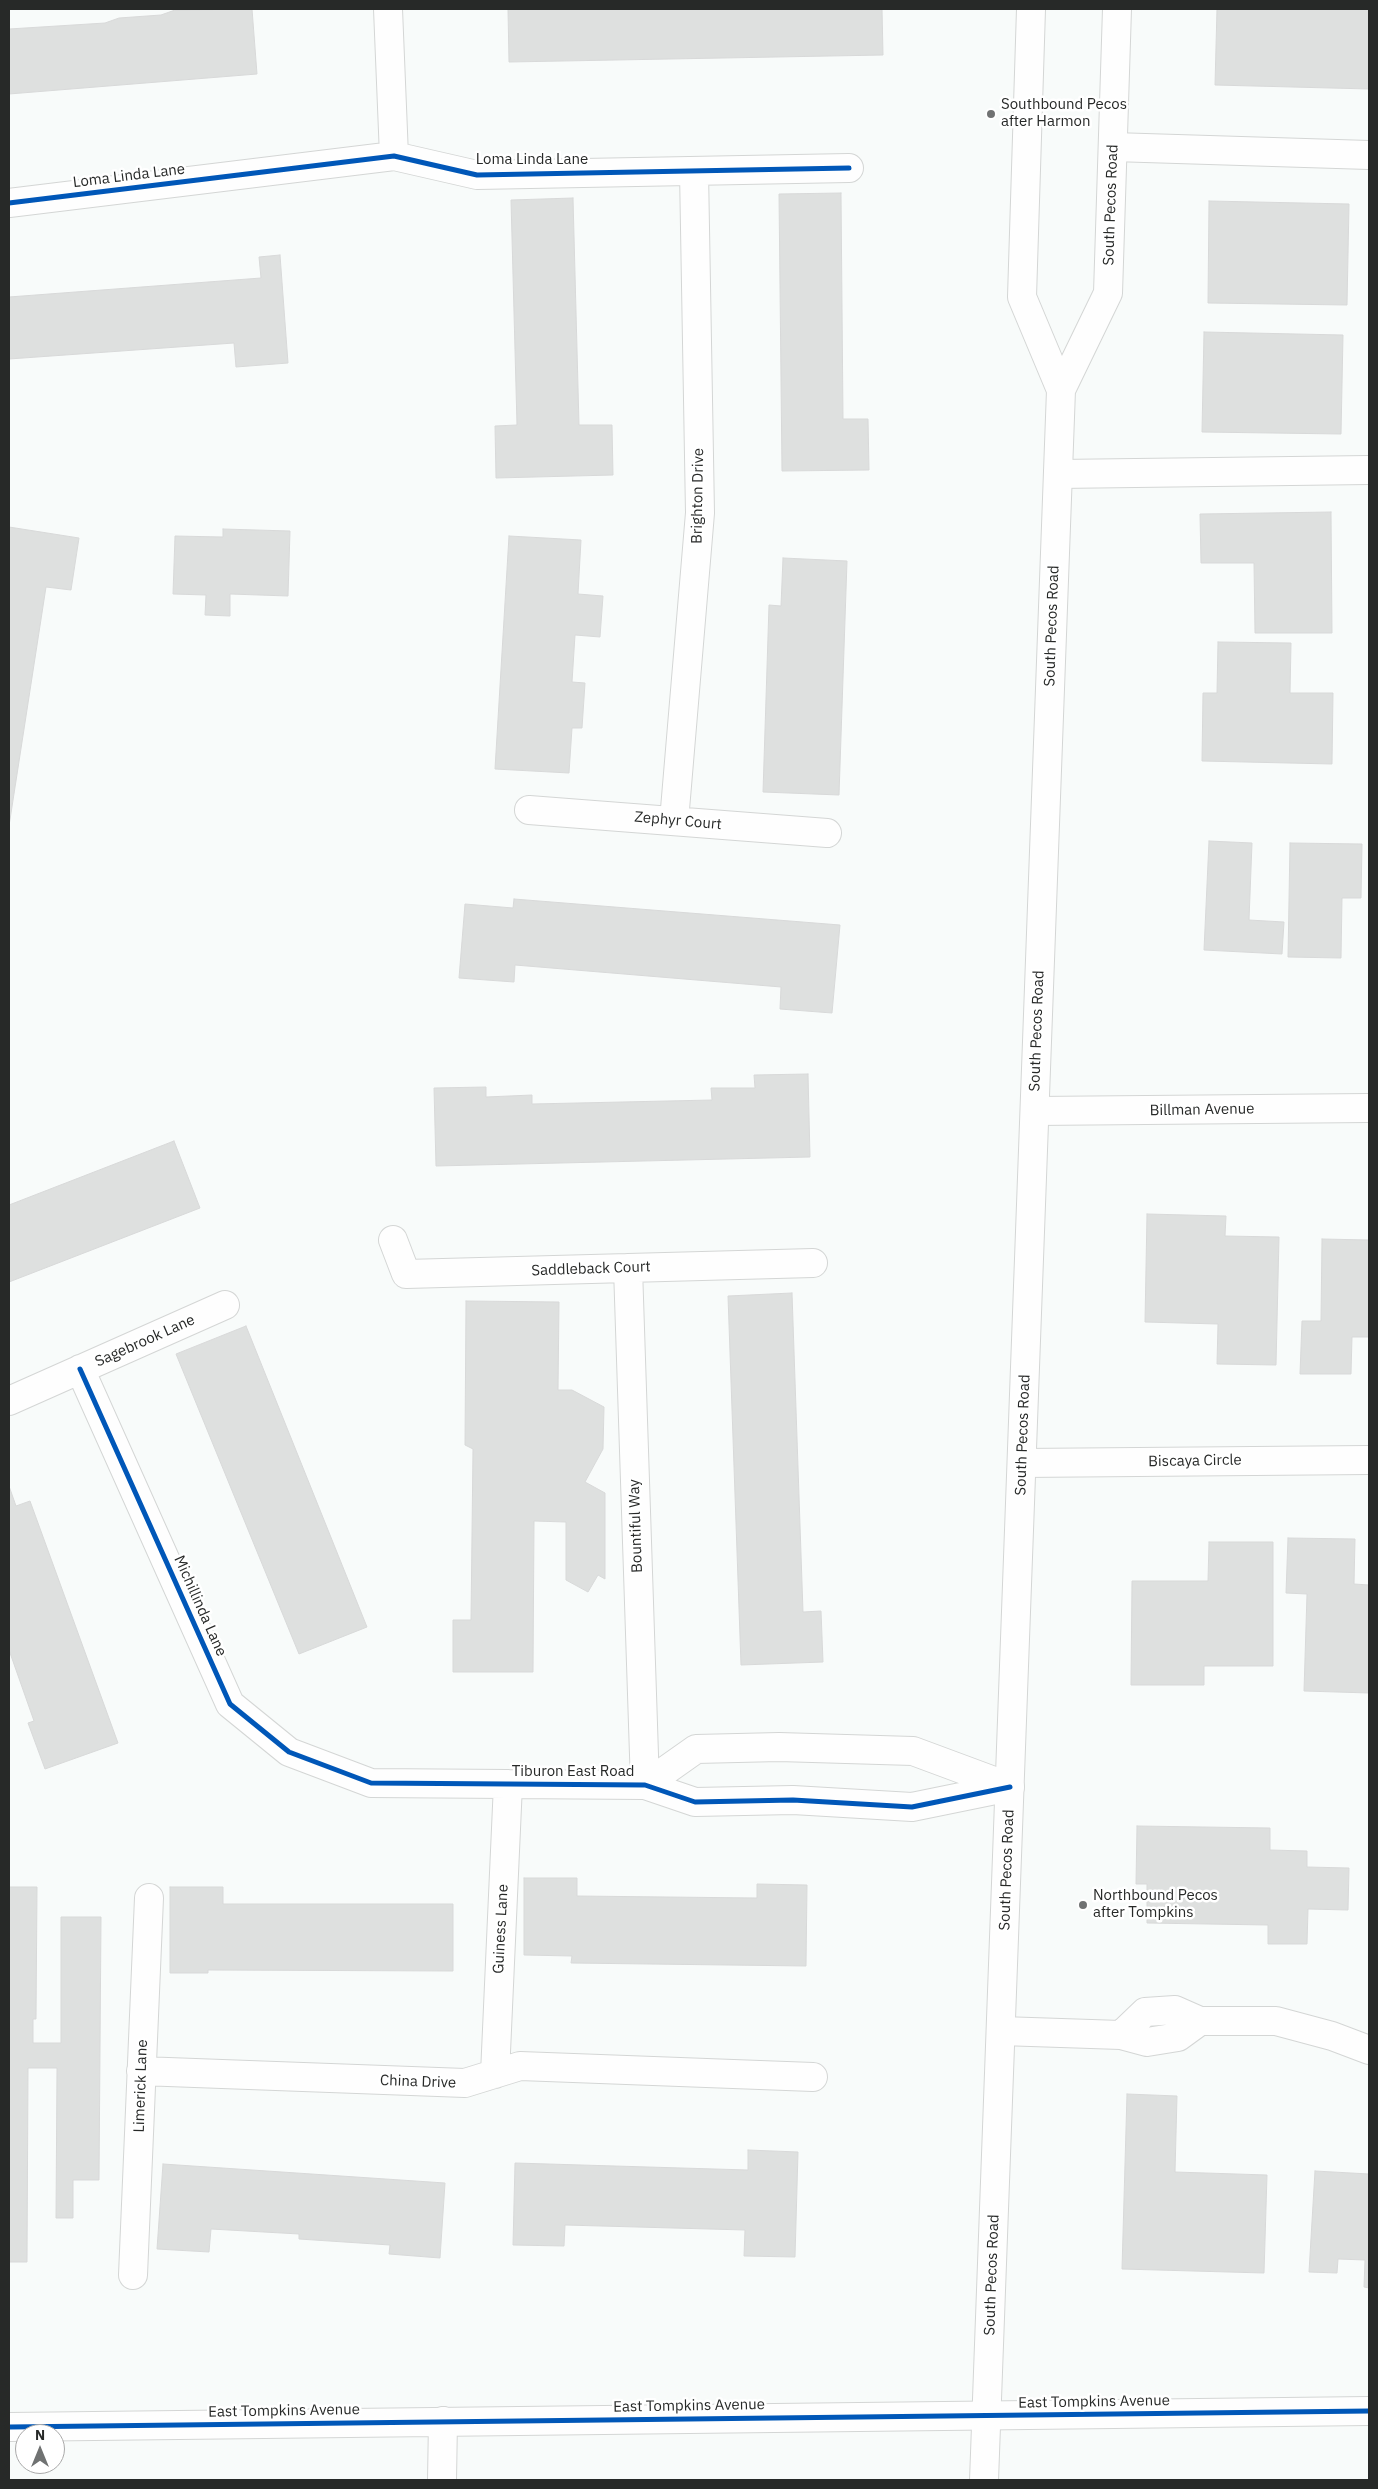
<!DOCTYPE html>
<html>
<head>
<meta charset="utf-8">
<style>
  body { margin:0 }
  #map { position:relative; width:1378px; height:2489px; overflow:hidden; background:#f8fbfa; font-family:"IBM Plex Sans",sans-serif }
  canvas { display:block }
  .frame { position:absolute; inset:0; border:10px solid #272928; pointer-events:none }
  .north { position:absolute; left:15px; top:2424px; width:50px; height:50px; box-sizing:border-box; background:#fff; border:1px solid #a9a9a9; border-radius:50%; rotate:0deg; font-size:14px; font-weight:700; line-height:20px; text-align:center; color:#272928 }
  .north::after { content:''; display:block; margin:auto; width:18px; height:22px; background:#707272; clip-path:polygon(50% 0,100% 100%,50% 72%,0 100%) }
</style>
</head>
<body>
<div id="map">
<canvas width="1378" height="2489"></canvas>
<div class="frame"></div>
<div class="north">N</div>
</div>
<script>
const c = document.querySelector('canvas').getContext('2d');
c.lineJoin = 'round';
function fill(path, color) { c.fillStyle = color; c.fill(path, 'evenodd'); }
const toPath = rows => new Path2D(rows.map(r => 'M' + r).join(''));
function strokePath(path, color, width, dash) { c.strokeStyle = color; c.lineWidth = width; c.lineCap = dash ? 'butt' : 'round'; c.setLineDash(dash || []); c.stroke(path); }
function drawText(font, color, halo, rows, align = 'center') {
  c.font = font + ' "IBM Plex Sans",sans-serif'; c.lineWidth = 5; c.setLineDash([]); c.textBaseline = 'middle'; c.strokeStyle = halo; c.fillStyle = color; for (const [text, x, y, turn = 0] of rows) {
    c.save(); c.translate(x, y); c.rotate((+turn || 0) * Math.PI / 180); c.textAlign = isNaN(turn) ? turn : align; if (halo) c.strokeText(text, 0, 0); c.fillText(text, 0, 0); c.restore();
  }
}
const building = toPath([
  [252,9,257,74,9,94,9,29,105,23,119,18,161,15,175,10,252,9],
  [508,9,882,9,883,55,509,62,508,9],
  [1217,9,1369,9,1369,89,1215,85,1217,9],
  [841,193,843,419,868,419,869,470,782,471,779,194,841,193],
  [573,198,579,425,612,425,613,475,496,478,495,426,517,425,511,200,573,198],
  [1209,201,1349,204,1347,305,1208,303,1209,201],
  [280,255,288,363,236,367,234,343,9,359,9,297,261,278,259,257,280,255],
  [1204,332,1343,335,1341,434,1202,432,1204,332],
  [1331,512,1332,633,1255,633,1254,563,1201,563,1200,514,1331,512],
  [9,527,79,538,71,590,46,587,9,826,9,527],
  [223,529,290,531,288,596,230,594,230,616,205,615,206,595,173,594,175,536,223,537,223,529],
  [509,536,581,540,578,594,603,596,600,637,575,635,572,682,585,683,582,728,572,728,569,773,495,769,509,536],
  [783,558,847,561,839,795,763,792,769,605,781,606,783,558],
  [1218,642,1291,643,1290,693,1333,693,1332,764,1202,761,1203,693,1217,693,1218,642],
  [1209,841,1252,843,1249,920,1284,922,1282,954,1204,950,1209,841],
  [1290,843,1362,844,1361,898,1342,898,1341,958,1288,957,1290,843],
  [514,899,840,925,832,1013,780,1009,781,987,515,965,514,982,459,978,465,904,513,908,514,899],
  [808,1074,810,1157,436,1166,434,1088,486,1087,486,1097,532,1095,532,1104,712,1100,711,1088,755,1088,754,1075,808,1074],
  [174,1141,200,1208,9,1282,9,1205,174,1141],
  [1147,1214,1226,1216,1225,1236,1279,1237,1276,1365,1217,1364,1218,1324,1145,1322,1147,1214],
  [1322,1239,1369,1240,1369,1337,1352,1337,1351,1374,1300,1374,1302,1321,1321,1321,1322,1239],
  [792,1293,803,1612,821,1611,823,1662,741,1665,728,1296,792,1293],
  [466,1301,559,1302,558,1390,572,1390,604,1407,603,1449,585,1482,605,1493,605,1579,598,1575,588,1592,566,1580,566,1522,534,1521,533,1672,453,1672,453,1620,471,1620,473,1449,465,1445,466,1301],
  [246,1326,367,1627,299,1654,176,1354,246,1326],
  [9,1486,16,1506,30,1501,118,1743,45,1769,28,1723,34,1721,9,1650,9,1486],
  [1288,1538,1355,1539,1354,1584,1369,1585,1369,1693,1304,1691,1307,1594,1286,1593,1288,1538],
  [1209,1542,1273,1542,1273,1666,1204,1666,1204,1685,1131,1685,1132,1581,1208,1581,1209,1542],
  [1137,1826,1270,1828,1270,1850,1307,1851,1307,1867,1349,1868,1348,1910,1308,1909,1307,1944,1268,1944,1268,1925,1147,1923,1147,1884,1136,1884,1137,1826],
  [524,1878,577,1878,577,1896,757,1898,757,1884,807,1885,806,1966,571,1963,572,1956,524,1955,524,1878],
  [9,1887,37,1887,36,2019,33,2019,33,2043,61,2043,61,1917,101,1917,99,2180,73,2180,73,2218,56,2218,57,2068,28,2068,27,2262,9,2262,9,1887],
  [170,1887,223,1887,223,1904,453,1904,453,1971,208,1970,208,1973,170,1973,170,1887],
  [1127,2094,1177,2096,1175,2172,1267,2175,1264,2273,1122,2269,1127,2094],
  [748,2150,798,2152,795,2257,744,2256,745,2230,565,2225,564,2246,513,2245,515,2163,748,2170,748,2150],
  [163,2164,445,2183,440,2258,389,2254,390,2245,299,2239,299,2234,211,2229,209,2252,157,2249,163,2164],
  [1315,2171,1369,2174,1369,2288,1364,2287,1365,2260,1338,2259,1337,2273,1309,2272,1315,2171]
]);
const minor = toPath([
  [388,9,394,156],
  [1113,147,1369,155],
  [9,203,394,156,477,175,849,168],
  [1058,474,1369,470],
  [529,810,827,833],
  [674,821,700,513,694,171],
  [1035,1111,1369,1108],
  [393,1240,406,1274,813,1263],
  [628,1268,645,1785],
  [80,1369,230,1704,289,1752,371,1783,645,1785,695,1802,793,1800,912,1807,1010,1787],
  [9,1401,225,1305],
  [1022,1463,1369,1460],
  [645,1785,696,1749,779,1747,913,1751,1010,1787],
  [1001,2031,1121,2035,1147,2042,1178,2037,1200,2021],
  [1121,2035,1145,2012,1175,2010,1200,2021,1276,2021,1332,2036,1369,2050],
  [141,2071,465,2083,520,2066,813,2077],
  [495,2074,508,1784],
  [133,2275,149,1898],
  [9,2427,1369,2411],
  [442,2480,443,2421]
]);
const major = toPath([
  [1031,9,1022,297,1061,390],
  [984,2480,1061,390,1108,293,1117,9]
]);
const cycleway = toPath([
  [9,203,394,156,477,175,849,168],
  [80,1369,230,1704,289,1752,371,1783,645,1785,695,1802,793,1800,912,1807,1010,1787],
  [9,2427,1369,2411]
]);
const markers = [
  [991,114,5,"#707272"],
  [1083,1905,5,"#707272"]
];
const poiNames = [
  ["Southbound Pecos",1001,105],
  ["after Harmon",1001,122],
  ["Northbound Pecos",1093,1896],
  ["after Tompkins",1093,1913]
];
const streetNames = [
  ["Loma Linda Lane",532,160],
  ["Loma Linda Lane",129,176,-7],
  ["South Pecos Road",1111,205,-88],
  ["Brighton Drive",698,496,-89],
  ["South Pecos Road",1052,626,-88],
  ["Zephyr Court",678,821,5],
  ["South Pecos Road",1037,1031,-88],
  ["Billman Avenue",1202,1110,-1],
  ["Saddleback Court",591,1269,-2],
  ["Sagebrook Lane",145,1341,-24],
  ["South Pecos Road",1023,1435,-88],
  ["Biscaya Circle",1195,1461,-1],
  ["Bountiful Way",636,1526,-92],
  ["Michillinda Lane",200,1606,66],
  ["Tiburon East Road",573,1772],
  ["South Pecos Road",1007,1870,-88],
  ["Guiness Lane",501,1929,-87],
  ["China Drive",418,2082,2],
  ["Limerick Lane",141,2086,-88],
  ["South Pecos Road",992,2275,-88],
  ["East Tompkins Avenue",1094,2402,-1],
  ["East Tompkins Avenue",689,2406,-1],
  ["East Tompkins Avenue",284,2411,-1]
];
fill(building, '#dee0df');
strokePath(building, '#d8d9d9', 1);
strokePath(minor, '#d4d6d5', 30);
strokePath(major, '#d4d6d5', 30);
strokePath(minor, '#fefefe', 28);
strokePath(major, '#fefefe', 28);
strokePath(cycleway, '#0057b8', 5);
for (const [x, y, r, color] of markers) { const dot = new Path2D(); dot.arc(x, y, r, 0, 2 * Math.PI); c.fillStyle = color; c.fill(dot); strokePath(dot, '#fff', 2); }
drawText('15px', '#272928', '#fff', poiNames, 'left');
drawText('15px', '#272928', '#fff', streetNames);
</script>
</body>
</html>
